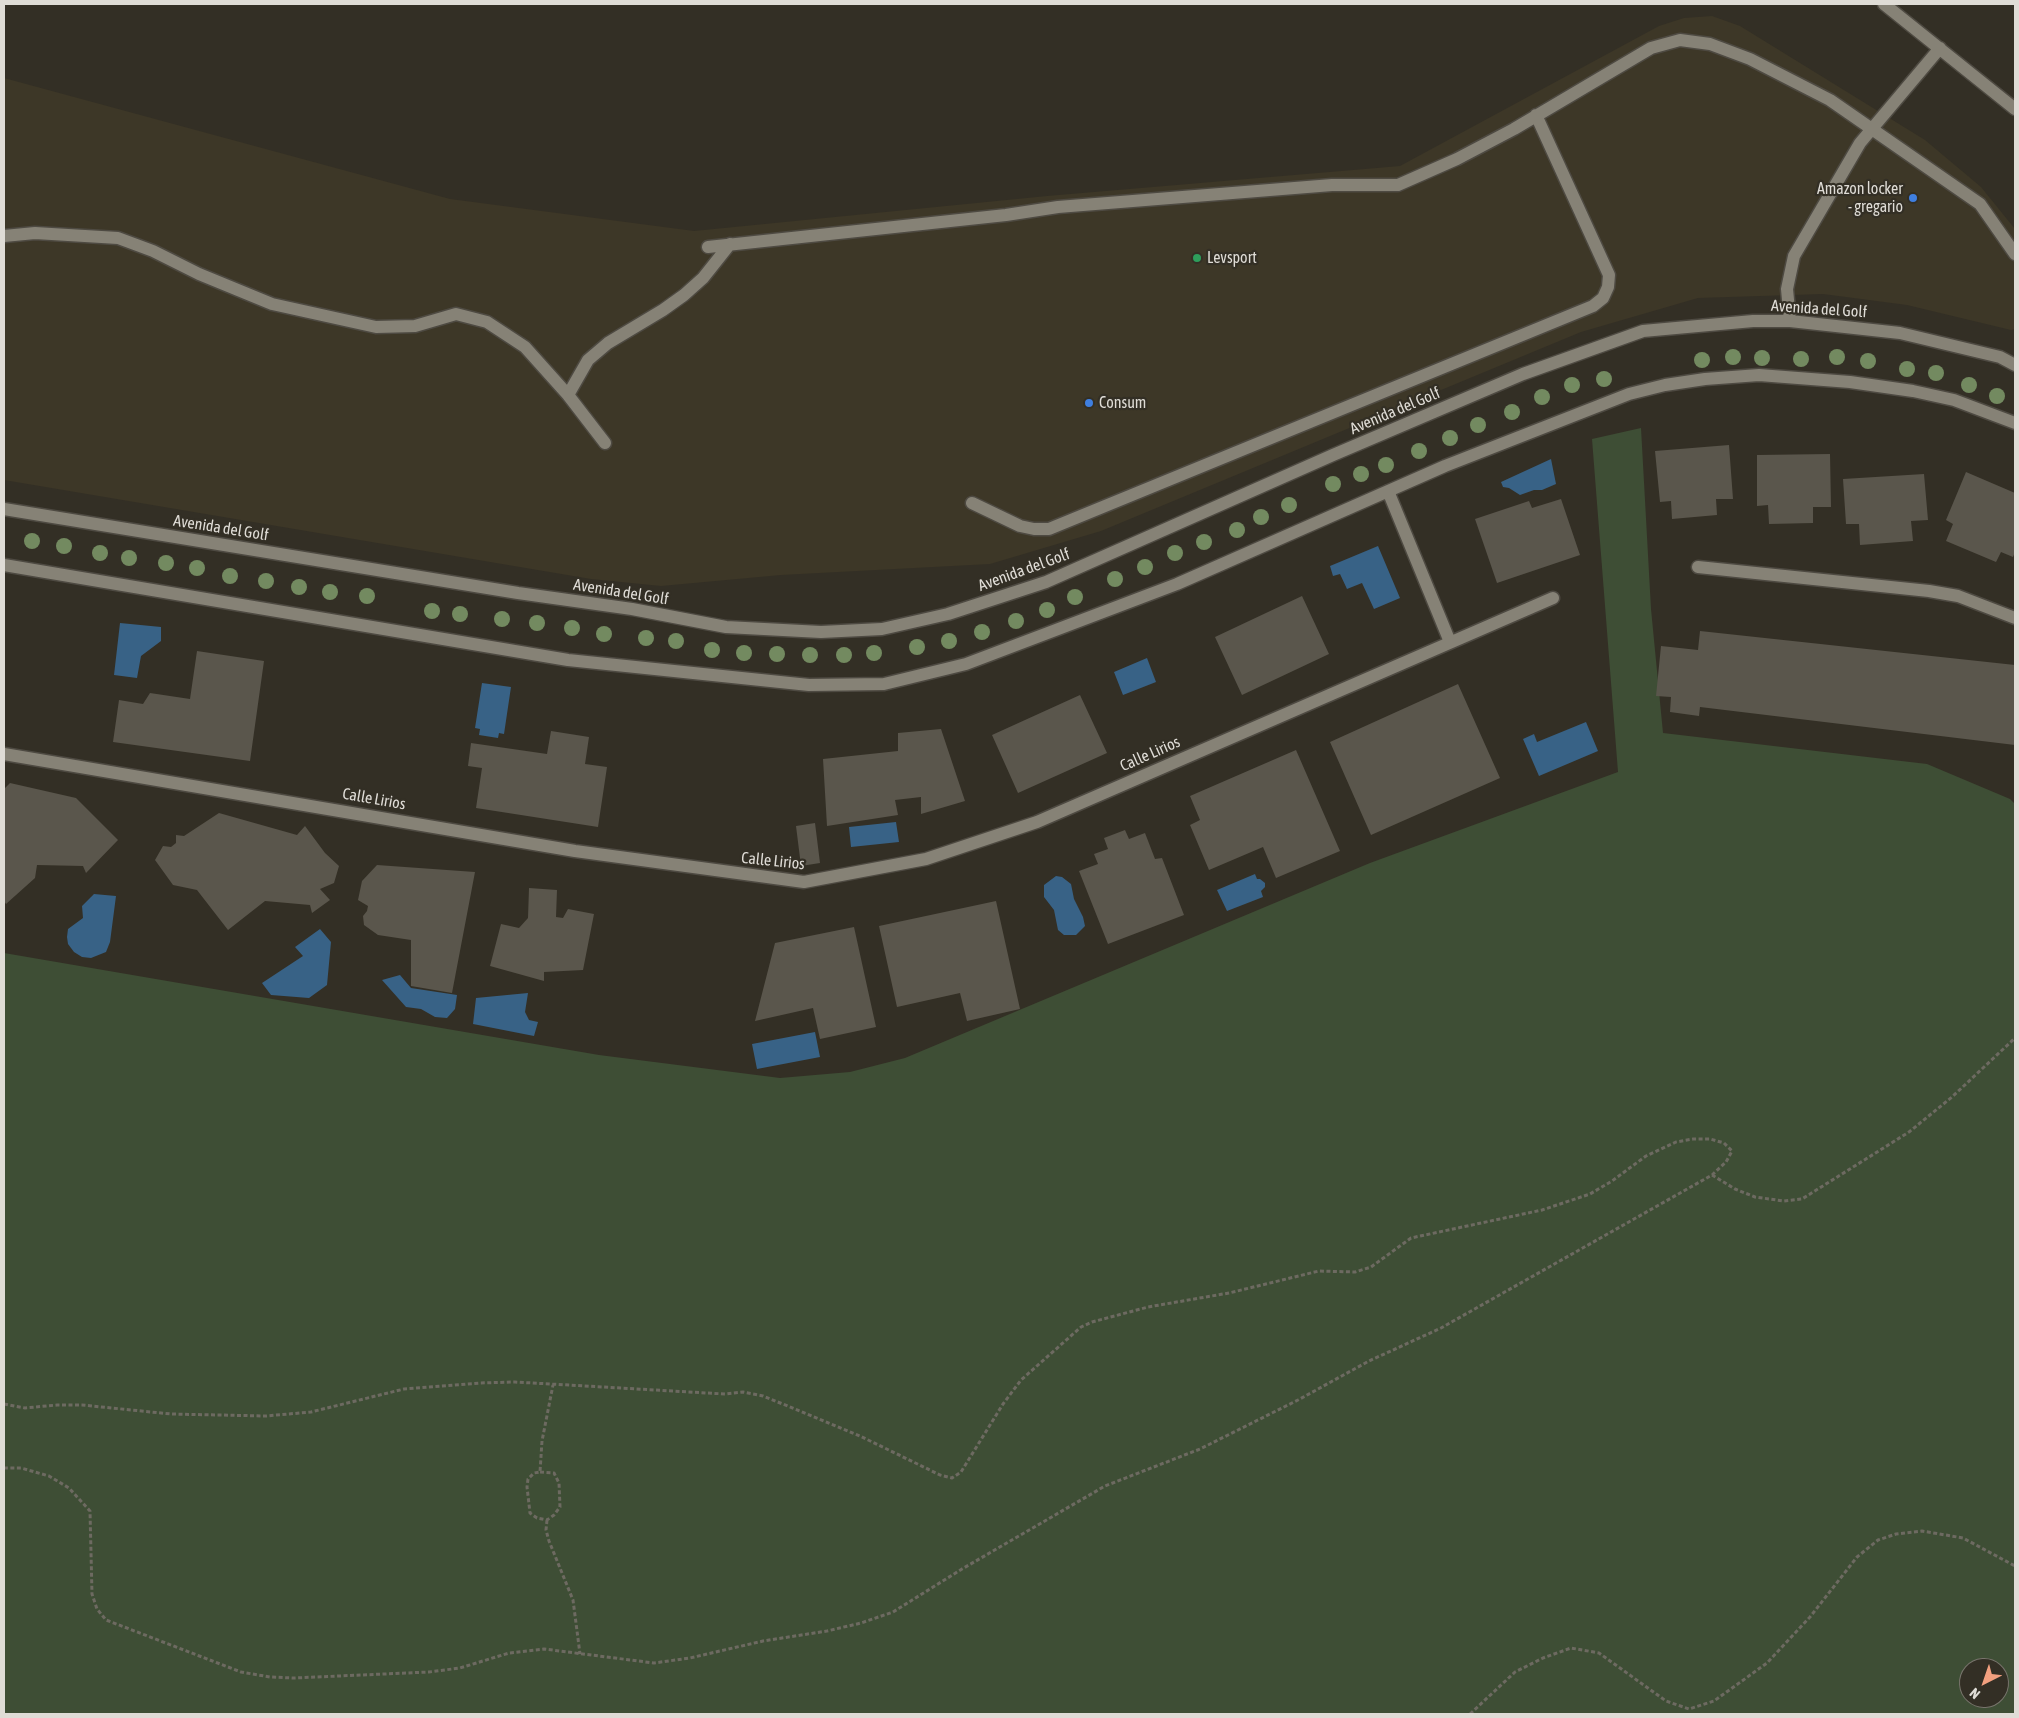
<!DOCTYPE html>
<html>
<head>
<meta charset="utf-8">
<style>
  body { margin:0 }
  #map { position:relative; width:2019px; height:1718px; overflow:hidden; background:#332f25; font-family:"Asap Condensed",sans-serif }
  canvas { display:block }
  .frame { position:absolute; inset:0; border:5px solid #dfdcd6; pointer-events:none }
  .north { position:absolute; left:1959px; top:1658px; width:50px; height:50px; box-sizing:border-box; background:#332f25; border:1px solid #78746c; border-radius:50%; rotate:221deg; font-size:14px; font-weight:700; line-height:20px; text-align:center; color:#dfdcd6 }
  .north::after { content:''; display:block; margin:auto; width:18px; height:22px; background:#f2a07f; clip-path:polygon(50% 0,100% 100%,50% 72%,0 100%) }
</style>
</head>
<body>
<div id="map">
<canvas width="2019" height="1718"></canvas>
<div class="frame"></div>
<div class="north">N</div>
</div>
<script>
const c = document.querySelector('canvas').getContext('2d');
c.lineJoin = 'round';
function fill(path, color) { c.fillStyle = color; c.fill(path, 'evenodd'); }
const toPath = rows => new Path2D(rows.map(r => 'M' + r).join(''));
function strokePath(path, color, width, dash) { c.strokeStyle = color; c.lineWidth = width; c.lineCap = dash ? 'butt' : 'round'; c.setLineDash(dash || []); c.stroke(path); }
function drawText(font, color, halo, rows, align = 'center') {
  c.font = font + ' "Asap Condensed",sans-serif'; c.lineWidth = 4.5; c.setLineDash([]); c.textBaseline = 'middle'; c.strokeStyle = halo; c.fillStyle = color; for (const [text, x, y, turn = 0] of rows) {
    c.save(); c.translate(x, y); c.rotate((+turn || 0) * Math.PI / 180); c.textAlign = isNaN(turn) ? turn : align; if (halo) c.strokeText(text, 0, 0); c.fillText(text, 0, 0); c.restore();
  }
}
const built = toPath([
  [1712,16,1740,26,1925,140,1981,187,2015,229,2015,329,2011,330,1907,305,1823,294,1698,298,1581,332,1101,531,990,564,781,575,661,586,591,579,4,480,4,78,450,199,694,231,1047,196,1400,166,1659,26,1684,18]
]);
const green = toPath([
  [1641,428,1651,609,1663,733,1927,764,2010,799,2015,804,2015,1714,4,1714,4,953,599,1055,780,1078,850,1072,905,1058,1370,863,1618,772,1592,439],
  [1969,1668,1999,1668,1999,1698,1969,1698]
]);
const water = toPath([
  [1551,459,1556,484,1542,490,1534,490,1520,495,1509,488,1503,487,1501,482],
  [1378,546,1400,598,1374,609,1362,583,1347,589,1340,574,1333,576,1330,566],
  [120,623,161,627,161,641,141,656,137,678,114,675],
  [1147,658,1156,682,1123,695,1114,672],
  [482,683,511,687,504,734,499,733,498,738,479,735,480,729,475,728],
  [1586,722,1598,751,1539,776,1523,739,1534,734,1537,742],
  [896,822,899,842,851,847,849,827],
  [1255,874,1257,879,1260,879,1265,883,1265,887,1261,891,1263,897,1227,911,1217,890],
  [1056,876,1062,877,1071,884,1074,899,1083,917,1085,926,1076,935,1064,935,1058,930,1054,910,1044,897,1044,885],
  [94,894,116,896,110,942,106,952,91,958,82,957,74,952,68,944,67,937,68,929,83,918,82,906],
  [320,929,331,942,327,985,309,998,271,995,262,983,303,956,295,947],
  [400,975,411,988,457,995,455,1009,447,1018,435,1017,421,1009,406,1007,382,980],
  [528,993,525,1012,529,1020,538,1022,534,1036,473,1024,476,998],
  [815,1032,820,1057,757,1069,752,1044]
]);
const building = toPath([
  [1729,445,1733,499,1716,499,1717,515,1672,519,1671,501,1660,502,1655,451],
  [1830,454,1831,507,1813,507,1813,523,1769,524,1768,505,1757,506,1757,455],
  [1966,472,2015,493,2015,552,2013,557,2001,552,1996,562,1946,541,1953,524,1946,520],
  [1924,474,1928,520,1911,521,1913,541,1860,545,1859,524,1846,524,1843,479],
  [1561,499,1580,555,1497,583,1475,519,1529,501,1532,508],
  [1302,596,1329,654,1242,695,1215,637],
  [1700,631,2015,665,2015,745,1700,707,1699,716,1670,712,1671,697,1656,696,1661,646,1698,650],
  [197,651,264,661,250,761,113,742,119,700,143,704,150,693,190,699],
  [1458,684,1500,778,1371,835,1330,742],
  [1080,695,1107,753,1018,793,992,735],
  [941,729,965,801,921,814,921,797,895,800,898,815,827,826,823,759,898,751,898,733],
  [551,731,589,737,585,764,607,767,598,827,476,808,482,768,468,766,471,743,547,754],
  [1296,750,1340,851,1276,878,1263,847,1209,870,1190,825,1200,820,1190,796],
  [10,783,76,798,118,840,86,873,83,866,37,865,35,878,6,904,4,901,4,789],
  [219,813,297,835,305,826,325,853,339,866,334,883,320,889,330,900,312,913,310,905,265,901,228,930,197,890,173,885,155,860,163,846,171,847,176,843,176,835,184,836],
  [815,823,820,863,801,866,796,826],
  [1125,830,1129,839,1145,833,1155,859,1162,858,1184,915,1108,944,1079,871,1098,864,1094,854,1108,849,1104,838],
  [377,865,475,872,452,993,411,986,411,940,378,935,364,925,363,916,367,911,368,906,358,900,362,881],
  [529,888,557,890,556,917,563,918,568,909,594,914,583,970,544,972,544,981,490,966,501,924,519,928,528,918],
  [996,901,1020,1009,967,1021,960,993,897,1007,879,926],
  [854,927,876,1027,820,1039,813,1008,755,1021,775,943]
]);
const path = toPath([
  [1712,1175,1735,1189,1755,1197,1784,1201,1802,1199,1909,1132,1952,1097,2015,1038],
  [4,1404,25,1408,57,1405,82,1405,171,1414,266,1416,311,1412,404,1389,480,1383,515,1382,725,1394,743,1392,763,1396,795,1409,860,1436,940,1475,952,1478,961,1472,1003,1404,1021,1380,1081,1327,1092,1322,1148,1307,1229,1293,1319,1271,1355,1272,1371,1267,1411,1238,1542,1210,1590,1194,1612,1181,1646,1156,1676,1142,1693,1139,1710,1139,1724,1143,1732,1151,1726,1162,1712,1175,1441,1328,1369,1361,1298,1400,1200,1449,1105,1486,962,1569,893,1612,861,1623,827,1631,763,1641,690,1658,654,1663,544,1649,509,1653,460,1668,429,1672,294,1678,270,1677,241,1672,106,1620,97,1609,92,1594,90,1511,69,1488,49,1476,21,1468,4,1468],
  [540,1472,554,1473,559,1483,560,1507,554,1515,547,1520,537,1518,530,1513,527,1487,528,1479,534,1473,540,1472,542,1441,553,1385],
  [547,1520,546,1530,549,1541,573,1600,580,1654],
  [1470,1714,1515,1672,1543,1658,1571,1648,1599,1653,1666,1701,1689,1709,1714,1701,1767,1663,1810,1617,1857,1557,1878,1540,1896,1534,1922,1531,1963,1538,2015,1566]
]);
const minor = toPath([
  [1884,4,2015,109],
  [4,236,35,233,118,238,153,251,199,274,272,304,376,327,415,326,456,314,487,322,525,347,568,395,605,443],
  [708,247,1006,215,1058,207,1332,185,1398,185,1457,159,1514,129,1651,48,1680,40,1710,44,1750,59,1830,100,1980,204,2015,254],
  [1790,321,1787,289,1794,256,1860,143,1940,48],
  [568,395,588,360,608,343,663,310,684,295,703,278,730,244],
  [1388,491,1450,642],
  [972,503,1020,526,1034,529,1049,529,1593,306,1603,298,1608,287,1609,275,1536,115],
  [4,509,518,593,632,609,726,627,821,632,882,629,948,614,1046,582,1333,455,1523,374,1643,331,1753,321,1790,321,1900,333,2000,357,2015,365],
  [4,565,568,660,809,685,884,684,966,664,1177,584,1445,466,1629,394,1665,385,1705,379,1759,375,1850,382,1913,391,1954,400,2015,423],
  [1698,567,1929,591,1958,596,2015,618],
  [4,754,575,851,804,882,926,859,1037,822,1553,598]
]);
const trees = [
  [1733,357],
  [1837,357],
  [1762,358],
  [1801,359],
  [1702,360],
  [1868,361],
  [1907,369],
  [1936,373],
  [1604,379],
  [1572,385],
  [1969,385],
  [1997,396],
  [1542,397],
  [1512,412],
  [1478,425],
  [1450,438],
  [1419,451],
  [1386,465],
  [1361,474],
  [1333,484],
  [1289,505],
  [1261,517],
  [1237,530],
  [32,541],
  [1204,542],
  [64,546],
  [100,553],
  [1175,553],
  [129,558],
  [166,563],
  [1145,567],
  [197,568],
  [230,576],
  [1115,579],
  [266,581],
  [299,587],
  [330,592],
  [367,596],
  [1075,597],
  [1047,610],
  [432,611],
  [460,614],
  [502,619],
  [1016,621],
  [537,623],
  [572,628],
  [982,632],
  [604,634],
  [646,638],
  [676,641],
  [949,641],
  [917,647],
  [712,650],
  [744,653],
  [874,653],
  [777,654],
  [810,655],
  [844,655]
];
const markers = [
  [1913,198,5,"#3f7fe0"],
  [1197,258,5,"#2e9e5b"],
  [1089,403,5,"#3f7fe0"]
];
const poiNames = [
  ["Amazon locker",1903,189,"right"],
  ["- gregario",1903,207,"right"],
  ["Levsport",1207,258],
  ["Consum",1099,403]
];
const streetNames = [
  ["Avenida del Golf",1819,309,4],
  ["Avenida del Golf",1395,411,-23],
  ["Avenida del Golf",221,528,9],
  ["Avenida del Golf",1024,570,-20],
  ["Avenida del Golf",621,592,9],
  ["Calle Lirios",1150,754,-24],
  ["Calle Lirios",374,799,10],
  ["Calle Lirios",773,861,6]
];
fill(built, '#3d3727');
fill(green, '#3e4e35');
fill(water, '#386286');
fill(building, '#5a564c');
strokePath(minor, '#4e4a42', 15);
strokePath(path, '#6d6a61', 3, [4, 2.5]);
strokePath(minor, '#868276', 12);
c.fillStyle = '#738a60';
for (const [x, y] of trees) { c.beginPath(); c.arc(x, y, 8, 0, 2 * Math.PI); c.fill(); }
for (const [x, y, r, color] of markers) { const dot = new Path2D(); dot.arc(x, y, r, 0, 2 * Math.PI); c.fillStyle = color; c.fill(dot); strokePath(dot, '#332f25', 2); }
drawText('16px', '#dfdcd6', '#332f25', poiNames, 'left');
drawText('16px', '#dfdcd6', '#332f25', streetNames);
</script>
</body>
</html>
